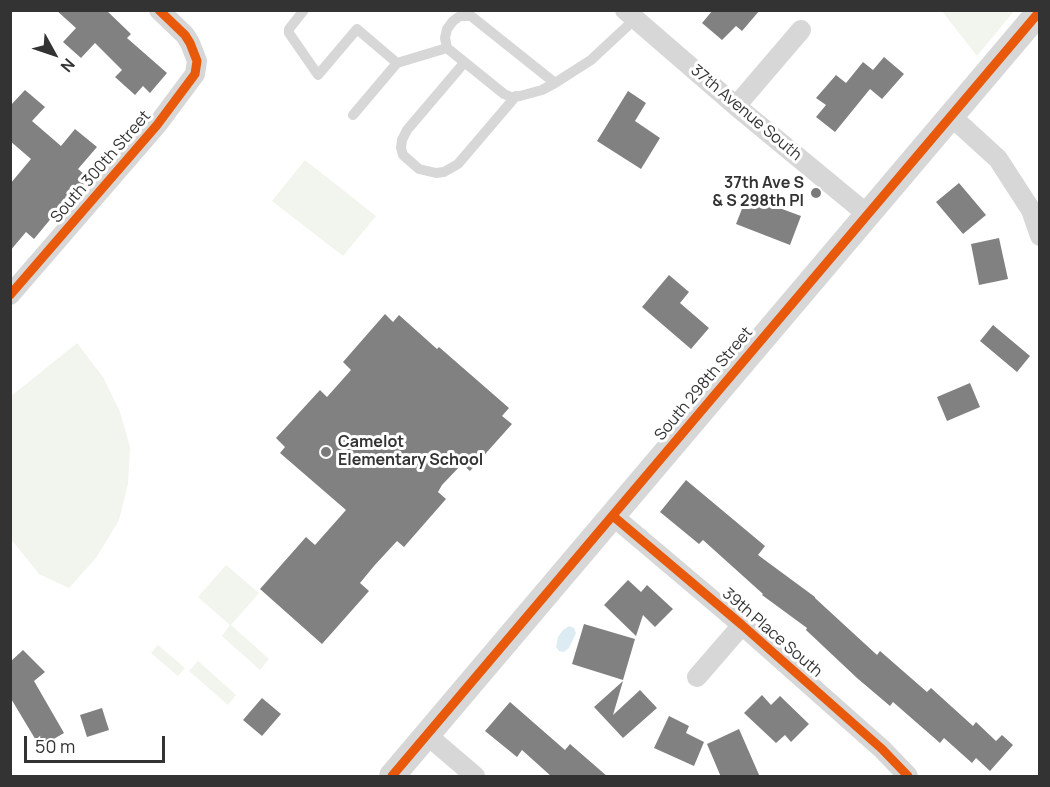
<!DOCTYPE html>
<html>
<head>
<meta charset="utf-8">
<style>
  body { margin:0 }
  #map { position:relative; width:1050px; height:787px; overflow:hidden; background:#fff; font-family:Manrope,sans-serif }
  canvas { display:block }
  .frame { position:absolute; inset:0; border:12px solid #333; pointer-events:none }
  .north { position:absolute; left:24px; top:24px; width:60px; height:60px; -webkit-text-stroke:4px #fff; paint-order:stroke; rotate:130deg; font-size:16px; font-weight:700; line-height:24px; text-align:center; color:#333 }
  .north::after { content:''; display:block; margin:auto; width:21px; height:27px; background:#333; clip-path:polygon(50% 0,100% 100%,50% 72%,0 100%) }
  .scale { position:absolute; left:24px; top:736px; width:141px; height:27px; box-sizing:border-box; border:3px solid #333; border-top:0; padding-left:8px; font-size:18px; line-height:21px; white-space:nowrap; color:#333; -webkit-text-stroke:4px #fff; paint-order:stroke }
</style>
</head>
<body>
<div id="map">
<canvas width="1050" height="787"></canvas>
<div class="frame"></div>
<div class="north">N</div>
<div class="scale">50 m</div>
</div>
<script>
const c = document.querySelector('canvas').getContext('2d');
c.lineJoin = 'round';
function fill(path, color) { c.fillStyle = color; c.fill(path, 'evenodd'); }
const toPath = rows => new Path2D(rows.map(r => 'M' + r).join(''));
function strokePath(path, color, width, dash) { c.strokeStyle = color; c.lineWidth = width; c.lineCap = dash ? 'butt' : 'round'; c.setLineDash(dash || []); c.stroke(path); }
function drawText(font, color, halo, rows, align = 'center') {
  c.font = font + ' Manrope,sans-serif'; c.lineWidth = 6; c.setLineDash([]); c.textBaseline = 'middle'; c.strokeStyle = halo; c.fillStyle = color; for (const [text, x, y, turn = 0] of rows) {
    c.save(); c.translate(x, y); c.rotate((+turn || 0) * Math.PI / 180); c.textAlign = isNaN(turn) ? turn : align; if (halo) c.strokeText(text, 0, 0); c.fillText(text, 0, 0); c.restore();
  }
}
const green = toPath([
  [942,11,1014,11,977,56],
  [305,160,376,216,343,256,272,201],
  [77,343,103,377,120,412,130,447,128,484,119,520,96,558,69,588,39,574,11,539,10,397],
  [226,565,259,593,231,625,269,659,260,670,222,636,230,625,198,597],
  [158,645,185,668,178,676,151,653],
  [198,661,236,695,228,705,189,671]
]);
const water = toPath([
  [569,626,574,628,576,633,569,648,564,652,559,651,556,647,558,637,563,630]
]);
const building = toPath([
  [56,10,106,10,131,34,127,38,167,73,150,93,143,86,135,95,115,77,122,70,95,43,81,58,63,42,76,28],
  [713,10,760,10,742,31,736,26,722,40,702,23],
  [884,57,904,74,882,99,870,89,835,132,816,117,826,105,816,98,836,75,846,83,863,62,873,70],
  [25,90,45,107,32,121,61,146,75,129,97,147,78,169,89,178,71,200,68,198,34,239,26,232,10,251,10,184,31,159,10,141,10,106],
  [628,91,646,103,635,121,660,138,641,169,597,141],
  [959,183,986,215,963,234,936,202],
  [747,196,801,216,790,245,736,224],
  [999,238,1008,279,979,285,971,244],
  [669,275,689,292,680,303,709,328,691,349,642,307],
  [385,314,393,322,399,315,437,349,439,347,509,408,502,416,512,424,470,471,462,464,442,485,438,492,446,499,404,547,397,541,374,566,360,583,369,591,322,644,260,589,306,537,315,545,346,510,280,453,285,447,276,438,320,390,327,397,351,370,343,362],
  [993,325,1030,356,1017,372,980,341],
  [970,383,980,407,947,421,937,397],
  [686,480,765,546,758,555,815,597,815,598,877,655,880,651,927,692,931,688,973,726,976,722,996,741,1002,735,1013,745,990,771,976,758,972,763,944,738,940,743,893,702,890,706,857,678,806,630,807,628,762,595,763,594,703,540,699,544,660,512],
  [628,580,641,592,647,585,673,609,655,627,643,615,636,636,604,605],
  [584,624,635,639,623,680,572,664],
  [23,650,45,672,34,681,64,733,40,747,10,697,10,662],
  [623,681,613,715,640,690,657,708,623,738,594,707],
  [762,695,771,705,780,696,809,724,791,742,785,735,776,743,744,713],
  [262,698,281,714,262,736,243,720],
  [510,702,565,750,570,744,608,777,552,777,522,750,517,757,485,731],
  [102,708,109,730,87,737,80,715],
  [669,716,689,726,686,733,704,742,694,766,654,748],
  [739,729,760,777,721,777,707,744]
]);
const service = toPath([
  [304,10,289,29,289,33,318,75,357,29,397,63,353,115],
  [397,63,447,48],
  [464,63,407,130,402,140,401,148,403,155,419,169,436,173,444,172,458,164,516,96],
  [555,83,542,90,520,96,511,97,504,94,447,48,445,38,447,29,453,21,460,16,471,16,555,83,591,60,635,19]
]);
const minor = toPath([
  [625,10,736,106,868,215],
  [736,106,801,30],
  [951,116,998,159,1031,210,1040,236],
  [10,295,157,125,195,74,197,61,190,43,185,35,159,10],
  [613,516,742,625,882,749,908,776],
  [697,677,742,625],
  [427,735,475,776]
]);
const tertiary = toPath([
  [392,776,1040,11]
]);
const cycleway = toPath([
  [10,295,157,125,195,74,197,61,190,43,185,35,159,10],
  [613,516,742,625,882,749,908,776],
  [392,776,1040,11]
]);
const markers = [
  [816,193,6,"#7a7a7a"],
  [326,452,6,"#7a7a7a"]
];
const streetNames = [
  ["37th Avenue South",746,113,40],
  ["South 300th Street",101,167,-49],
  ["South 298th Street",704,384,-50],
  ["39th Place South",772,633,41]
];
const poiNames = [
  ["37th Ave S",804,184],
  ["& S 298th Pl",804,202],
  ["Camelot",338,443,"left"],
  ["Elementary School",338,461,"left"]
];
fill(green, '#f1f5ed');
fill(water, '#ddebf3');
fill(building, '#818181');
strokePath(service, '#d7d7d7', 10);
strokePath(minor, '#d7d7d7', 20);
strokePath(tertiary, '#d7d7d7', 26);
strokePath(cycleway, '#e8590c', 9);
for (const [x, y, r, color] of markers) { const dot = new Path2D(); dot.arc(x, y, r, 0, 2 * Math.PI); c.fillStyle = color; c.fill(dot); strokePath(dot, '#fff', 2); }
drawText('16px', '#333', '#fff', streetNames);
drawText('bold 16px', '#333', '#fff', poiNames, 'right');
</script>
</body>
</html>
